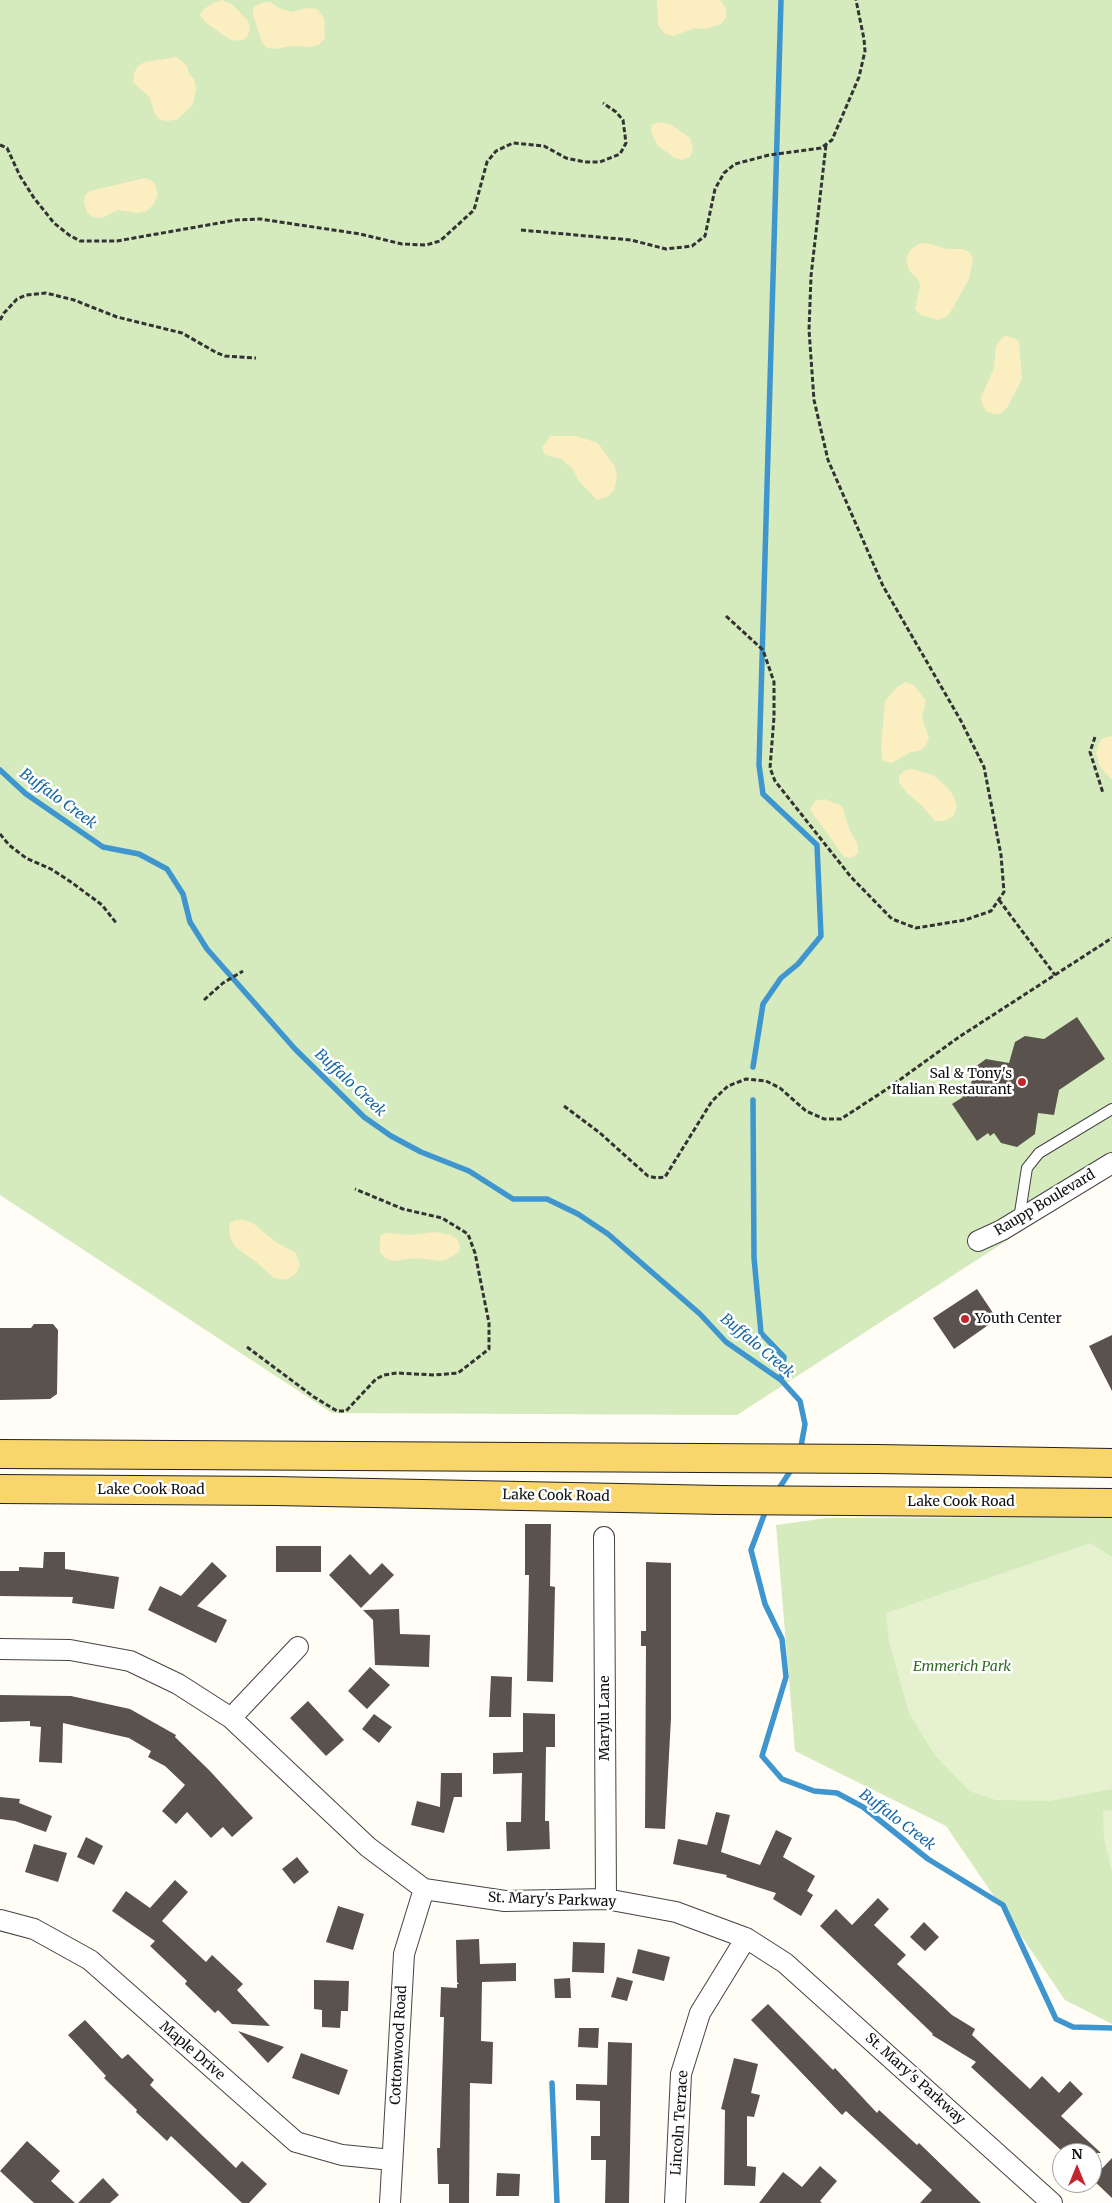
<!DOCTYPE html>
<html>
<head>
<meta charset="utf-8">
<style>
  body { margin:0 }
  #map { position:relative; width:1112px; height:2203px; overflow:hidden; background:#fffdf5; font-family:Merriweather,serif }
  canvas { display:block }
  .north { position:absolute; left:1052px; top:2143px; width:50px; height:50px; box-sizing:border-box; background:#fff; border:1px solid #a0a0a0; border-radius:50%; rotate:0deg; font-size:14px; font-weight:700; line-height:20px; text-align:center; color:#111 }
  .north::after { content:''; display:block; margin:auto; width:18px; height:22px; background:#c4262e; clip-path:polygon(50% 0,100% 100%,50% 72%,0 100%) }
</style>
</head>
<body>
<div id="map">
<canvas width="1112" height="2203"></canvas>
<div class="north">N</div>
</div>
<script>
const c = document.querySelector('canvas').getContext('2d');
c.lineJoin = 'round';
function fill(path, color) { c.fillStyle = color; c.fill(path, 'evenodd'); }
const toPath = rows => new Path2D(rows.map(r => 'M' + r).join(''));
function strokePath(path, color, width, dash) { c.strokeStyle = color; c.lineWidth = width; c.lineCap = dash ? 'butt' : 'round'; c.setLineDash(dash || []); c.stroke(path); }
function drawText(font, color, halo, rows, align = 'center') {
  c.font = font + ' Merriweather,serif'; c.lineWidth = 5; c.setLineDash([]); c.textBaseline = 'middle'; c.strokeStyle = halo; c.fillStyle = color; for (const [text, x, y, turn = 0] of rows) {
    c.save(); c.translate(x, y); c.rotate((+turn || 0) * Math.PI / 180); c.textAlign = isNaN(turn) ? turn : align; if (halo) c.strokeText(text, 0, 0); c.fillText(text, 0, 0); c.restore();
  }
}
const green = toPath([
  [0,0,1112,0,1112,1152,1020,1232,737,1415,332,1413,0,1195],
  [1112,1517,1112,2024,1065,2000,946,1826,795,1751,776,1525,827,1518]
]);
const sand = toPath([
  [222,0,232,4,248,21,250,30,246,39,237,41,229,39,205,22,200,15,203,10,211,4],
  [657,0,720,0,726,8,726,18,721,24,712,27,704,29,695,28,673,36,665,34,658,25],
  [264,2,271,2,277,7,291,12,308,8,317,9,324,18,325,38,319,45,309,47,291,46,276,49,267,48,262,42,253,15,253,7],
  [177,57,187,66,189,73,194,79,196,89,193,104,178,119,168,121,160,120,155,114,150,98,133,82,134,73,138,66,145,62],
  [658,122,672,125,690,138,693,149,690,157,682,160,675,158,658,146,651,132,652,125],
  [145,178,154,182,158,195,153,205,147,211,138,213,118,210,101,218,92,217,87,212,84,202,85,195,90,191],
  [920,243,930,244,947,249,963,249,970,253,973,260,969,279,950,313,946,317,938,320,921,315,915,309,920,286,919,281,909,270,906,259,910,250],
  [1006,336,1016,339,1019,343,1022,379,1007,408,1000,414,993,414,986,411,982,404,981,398,994,368,996,346,1002,338],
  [550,436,576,436,598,443,615,467,617,477,614,490,607,497,597,500,578,480,573,469,561,459,545,455,542,448],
  [905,682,914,685,926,701,922,718,929,738,925,747,919,751,911,752,892,763,883,761,881,748,885,701,896,688],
  [1112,736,1112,780,1100,767,1096,753,1099,743,1103,738],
  [912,769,933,775,949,789,954,797,957,807,953,817,944,821,935,821,922,806,907,793,899,783,899,776,905,770],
  [825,799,842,806,850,831,858,845,858,853,851,858,844,857,810,810,815,801],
  [235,1220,245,1220,254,1224,277,1243,295,1252,300,1265,296,1274,286,1280,274,1278,256,1262,235,1247,230,1237,229,1224],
  [435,1232,451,1235,457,1239,460,1246,459,1252,446,1260,440,1261,416,1258,393,1261,385,1258,380,1252,380,1236,385,1233,411,1235]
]);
const pitch = toPath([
  [1091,1543,1112,1557,1112,1789,1050,1801,996,1800,969,1791,934,1754,909,1713,889,1642,886,1613],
  [1112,1810,1112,1872,1104,1839,1103,1811]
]);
const stream = toPath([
  [0,770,26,794,103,847,139,854,167,869,183,894,190,922,207,949,295,1049,364,1117,391,1136,421,1152,469,1171,513,1199,547,1199,578,1214,608,1234,700,1314,726,1342,781,1380,800,1401,805,1424,800,1452],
  [753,1067,763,1004,781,978,798,964,821,936,817,845,763,794,759,765,781,0],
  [753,1100,754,1258,760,1322,761,1333,784,1357,781,1380],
  [776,1493,793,1467],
  [767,1507,751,1550,765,1604,782,1639,786,1677,762,1756,782,1779,814,1791,837,1793,863,1807,928,1859,1003,1905,1056,2019,1073,2027,1112,2028],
  [552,2083,557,2203]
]);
const building = toPath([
  [1077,1017,1105,1059,1059,1090,1054,1115,1038,1113,1035,1134,1017,1147,1001,1143,994,1133,990,1136,988,1133,977,1141,952,1104,963,1097,962,1094,970,1088,975,1067,986,1059,1009,1063,1015,1042,1025,1036,1044,1039],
  [977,1289,997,1319,954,1349,933,1318],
  [34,1324,53,1324,58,1330,57,1394,50,1399,0,1400,0,1328,31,1328],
  [1112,1335,1112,1391,1089,1346],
  [525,1524,551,1524,550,1586,555,1587,553,1682,527,1681,529,1575,525,1575],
  [276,1546,321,1546,321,1572,276,1572],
  [44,1552,65,1552,65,1569,119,1577,114,1609,72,1603,73,1597,0,1596,0,1571,19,1571,19,1567,43,1568],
  [350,1554,370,1575,382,1563,394,1575,361,1608,329,1575],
  [212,1562,227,1576,197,1606,227,1620,216,1643,148,1610,160,1586,181,1596],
  [646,1562,671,1563,671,1718,665,1829,645,1828,646,1646,641,1646,641,1631,646,1631],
  [399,1609,400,1634,430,1635,429,1667,375,1665,373,1620,363,1610],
  [370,1667,390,1685,367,1709,348,1691],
  [491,1676,512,1677,511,1717,489,1717],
  [0,1695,71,1696,130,1709,176,1735,175,1737,210,1771,253,1818,232,1837,223,1827,211,1838,187,1812,176,1824,162,1811,185,1785,165,1766,148,1757,151,1751,129,1738,63,1723,62,1763,39,1762,41,1727,30,1726,30,1721,0,1722],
  [308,1701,344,1740,326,1756,290,1718],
  [523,1713,555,1714,555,1747,546,1747,545,1821,549,1821,550,1849,507,1851,506,1822,521,1822,522,1773,493,1774,493,1753,523,1752],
  [374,1714,392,1727,379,1743,362,1729],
  [441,1773,462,1773,462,1797,454,1797,444,1833,411,1825,417,1801,440,1807],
  [0,1797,20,1799,19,1803,52,1816,46,1832,15,1821,0,1819],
  [716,1812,730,1815,721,1852,760,1865,776,1830,792,1838,783,1857,815,1876,807,1891,813,1895,801,1916,773,1899,776,1893,726,1877,727,1875,673,1864,678,1839,707,1845],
  [86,1837,103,1846,94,1865,77,1857],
  [34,1844,67,1853,58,1882,25,1872],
  [297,1857,309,1872,294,1884,282,1869],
  [175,1880,188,1892,162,1921,206,1962,212,1955,243,1984,237,1990,270,2026,232,2024,218,2010,215,2013,185,1984,187,1981,150,1946,155,1941,112,1911,126,1891,150,1908],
  [878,1898,889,1909,874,1925,906,1955,897,1964,952,2015,975,2029,972,2035,1030,2089,1042,2076,1059,2093,1070,2081,1083,2094,1061,2116,1101,2153,1064,2153,971,2067,976,2062,932,2035,933,2034,820,1926,836,1909,852,1925],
  [338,1906,364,1914,353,1950,326,1942],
  [924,1922,939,1937,925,1951,910,1937],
  [479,1939,480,1964,516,1963,516,1981,482,1982,481,2041,493,2042,492,2084,470,2083,469,2203,449,2203,449,2184,438,2184,437,2148,440,2148,444,2017,440,2017,441,1987,457,1988,457,1984,459,1984,457,1982,456,1940],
  [573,1942,605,1943,604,1973,572,1972],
  [638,1949,670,1957,664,1981,632,1973],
  [617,1977,633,1981,627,2001,611,1997],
  [570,1978,571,1998,555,1998,554,1979],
  [314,1980,349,1981,348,2011,341,2011,340,2028,322,2027,322,2010,314,2009],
  [768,2004,833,2070,835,2068,877,2113,879,2110,917,2145,919,2143,981,2203,920,2203,932,2190,846,2111,842,2115,751,2020],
  [85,2020,122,2059,128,2054,154,2080,150,2085,236,2168,242,2161,267,2184,249,2203,242,2203,171,2136,167,2141,136,2112,137,2110,104,2078,106,2076,68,2035],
  [579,2028,599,2028,598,2048,578,2047],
  [238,2031,284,2047,268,2063],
  [608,2042,632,2043,629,2203,605,2203,606,2160,591,2160,591,2136,600,2136,600,2101,576,2100,576,2084,607,2085],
  [301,2053,348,2070,339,2095,292,2078],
  [734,2058,758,2064,751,2093,760,2095,754,2117,747,2116,747,2166,756,2167,755,2186,724,2185,725,2110,721,2109],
  [27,2141,60,2171,51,2181,75,2203,34,2203,0,2171],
  [1112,2158,1112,2198,1092,2179],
  [820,2166,837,2181,820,2201,822,2203,759,2203,783,2172,802,2187],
  [497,2173,520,2174,519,2196,496,2196],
  [103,2178,119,2195,110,2203,78,2203]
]);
const path = toPath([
  [0,145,7,148,20,176,34,198,54,223,69,235,80,241,117,241,236,220,260,219,360,234,402,244,426,245,440,241,474,210,487,162,496,151,513,143,544,146,566,158,585,162,600,162,620,154,626,143,623,120,616,112,603,103],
  [521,230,631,240,666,249,692,246,705,236,715,189,724,173,735,164,769,155,821,148,832,140,859,77,865,51,864,39,856,0],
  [0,320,4,313,17,299,26,295,46,293,74,300,117,317,182,333,217,353,225,356,256,358],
  [726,616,763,650,774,682,774,717,770,768,775,781,851,877,892,919,916,928,965,920,991,911,1004,892,1001,855,984,767,961,721,883,586,828,460,814,400,809,330,811,276,826,145],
  [1095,737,1090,752,1103,793],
  [0,834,9,845,26,858,51,869,71,882,102,905,117,924],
  [999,900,1055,975],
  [204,1000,223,983,243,971],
  [564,1106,600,1133,648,1176,657,1178,665,1177,712,1101,728,1086,746,1079,766,1081,780,1088,806,1111,824,1119,841,1119,887,1089,959,1037,1112,938],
  [247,1347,314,1397,337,1411,346,1411,376,1379,384,1375,397,1373,434,1375,458,1373,489,1349,489,1323,475,1253,468,1234,442,1218,403,1209,355,1189]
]);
const lane = toPath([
  [1019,1219,1027,1168,1039,1153,1112,1109]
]);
const street = toPath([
  [978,1241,1002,1230,1112,1163],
  [604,1537,606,1899],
  [0,1649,70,1650,130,1661,178,1684,231,1718,368,1847,424,1889,505,1901,606,1899,676,1912,746,1938,785,1963,1052,2203],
  [231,1718,298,1647],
  [0,1920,34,1929,90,1960,296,2142,342,2155,392,2160],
  [390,2203,404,1954,424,1889],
  [675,2203,681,2074,700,2013,746,1938]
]);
const primary = toPath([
  [0,1454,877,1459,1112,1463],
  [0,1489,274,1491,720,1500,1112,1503]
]);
const markers = [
  [1022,1082,5,"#c4262e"],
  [965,1319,5,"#c4262e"]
];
const poiNames = [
  ["Sal & Tony's",1012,1074],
  ["Italian Restaurant",1012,1090],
  ["Youth Center",975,1319,"left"]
];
const streetNames = [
  ["Raupp Boulevard",1045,1203,-31],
  ["Lake Cook Road",151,1490],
  ["Lake Cook Road",556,1496,1],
  ["Lake Cook Road",961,1502],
  ["Marylu Lane",605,1718,-90],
  ["St. Mary's Parkway",552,1900,2],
  ["Cottonwood Road",399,2045,-87],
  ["Maple Drive",192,2051,41],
  ["St. Mary's Parkway",915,2079,42],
  ["Lincoln Terrace",680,2123,-86]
];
const parkNames = [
  ["Emmerich Park",962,1667]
];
const waterNames = [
  ["Buffalo Creek",58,799,36],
  ["Buffalo Creek",350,1083,43],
  ["Buffalo Creek",757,1346,40],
  ["Buffalo Creek",897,1820,37]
];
fill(green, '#d5ebbd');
fill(sand, '#fbeec1');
fill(pitch, '#e6f2cf');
strokePath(stream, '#3f96cf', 5.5);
fill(building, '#5a524d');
strokePath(lane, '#444', 12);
strokePath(street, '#444', 22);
strokePath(primary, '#222', 30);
strokePath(path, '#333', 3, [5, 2.5]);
strokePath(lane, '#fff', 10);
strokePath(street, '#fff', 20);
strokePath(primary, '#f9d66b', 28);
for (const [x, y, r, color] of markers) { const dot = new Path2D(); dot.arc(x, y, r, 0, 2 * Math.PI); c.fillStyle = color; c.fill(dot); strokePath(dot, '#fff', 2); }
drawText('14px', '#111', '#fff', poiNames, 'right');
drawText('14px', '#111', '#fff', streetNames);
drawText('italic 14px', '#2f6b1f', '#fff', parkNames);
drawText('italic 15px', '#1768a6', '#fff', waterNames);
</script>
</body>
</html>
